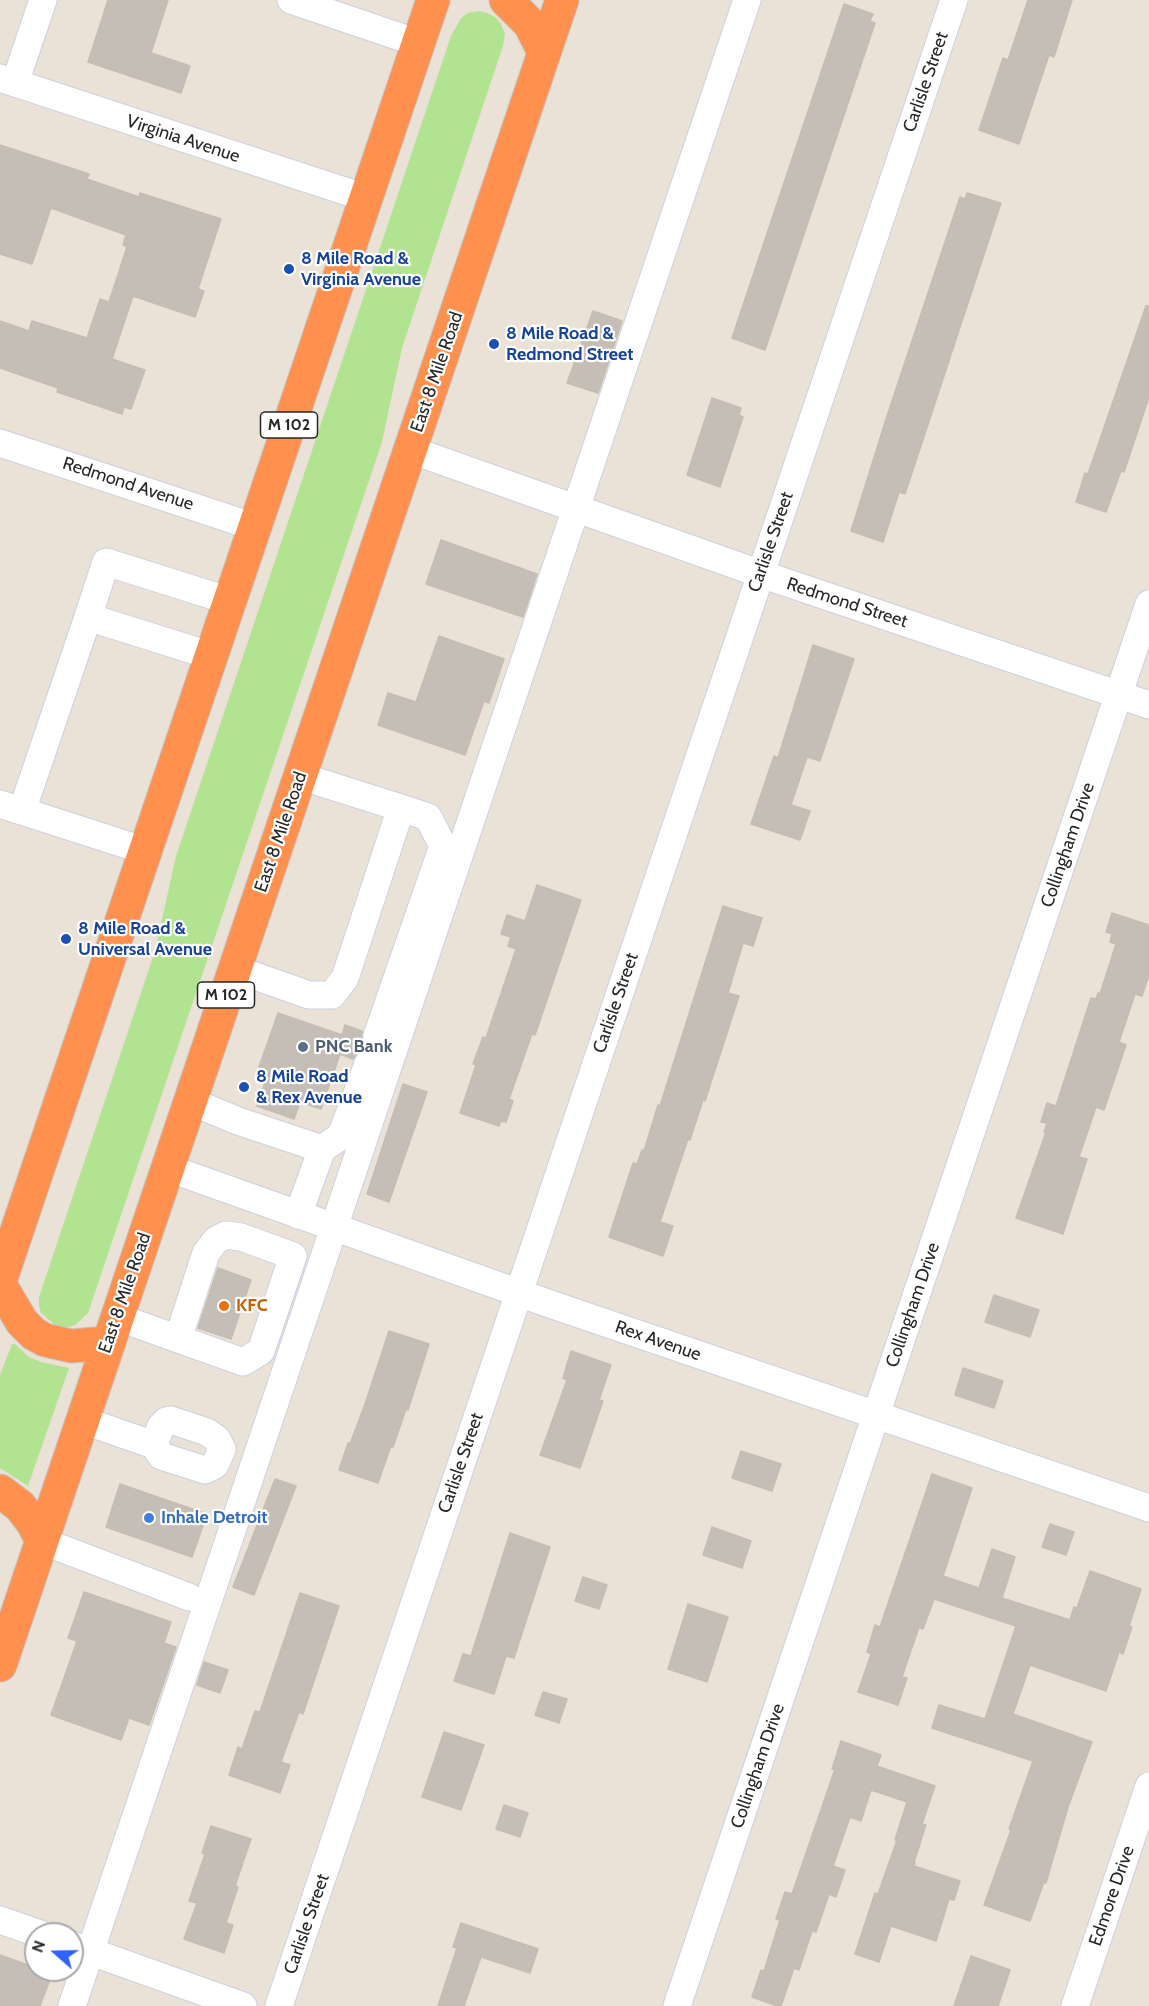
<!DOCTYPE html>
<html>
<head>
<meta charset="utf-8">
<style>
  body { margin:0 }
  #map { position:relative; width:1149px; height:2006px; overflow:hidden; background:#eae1d7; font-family:Cabin,sans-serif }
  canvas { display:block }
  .north { position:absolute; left:24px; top:1922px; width:60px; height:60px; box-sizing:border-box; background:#fff; border:2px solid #a9a9a9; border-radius:50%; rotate:290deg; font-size:16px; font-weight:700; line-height:24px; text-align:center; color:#272727 }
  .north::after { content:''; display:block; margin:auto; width:21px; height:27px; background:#3063fe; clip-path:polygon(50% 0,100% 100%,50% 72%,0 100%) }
</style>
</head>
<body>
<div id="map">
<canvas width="1149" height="2006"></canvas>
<div class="north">N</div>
</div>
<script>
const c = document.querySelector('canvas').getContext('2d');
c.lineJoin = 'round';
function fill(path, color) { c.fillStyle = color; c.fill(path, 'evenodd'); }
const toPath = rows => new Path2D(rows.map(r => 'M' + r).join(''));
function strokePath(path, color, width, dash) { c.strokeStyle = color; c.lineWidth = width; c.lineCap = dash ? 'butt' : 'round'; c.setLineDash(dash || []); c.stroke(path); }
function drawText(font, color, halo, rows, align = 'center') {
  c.font = font + ' Cabin,sans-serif'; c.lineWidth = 4.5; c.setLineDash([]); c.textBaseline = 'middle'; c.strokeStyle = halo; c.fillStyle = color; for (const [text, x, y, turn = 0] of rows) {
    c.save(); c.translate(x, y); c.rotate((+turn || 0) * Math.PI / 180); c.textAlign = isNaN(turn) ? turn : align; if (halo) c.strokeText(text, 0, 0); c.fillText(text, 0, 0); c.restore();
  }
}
const green = toPath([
  [478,11,487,13,495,17,501,24,505,34,503,46,402,348,382,442,88,1313,75,1325,66,1328,56,1326,41,1313,39,1306,39,1297,155,951,176,856,451,36,461,18,468,13],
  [12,1344,15,1344,29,1357,41,1362,69,1368,28,1486,0,1468,0,1375]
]);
const building = toPath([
  [108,0,168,0,151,53,190,66,181,93,88,62,108,0],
  [1028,0,1072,0,1054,57,1049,55,1019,144,979,130,1003,58,1008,60,1028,0],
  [844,4,873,14,870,21,875,23,765,350,732,338,844,4],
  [0,145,89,174,87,179,139,197,140,193,221,219,198,289,204,291,195,317,133,296,112,359,145,370,131,409,124,407,122,414,57,392,58,388,0,368,0,321,29,331,32,321,87,338,100,299,109,302,127,247,123,245,126,235,51,208,32,264,0,254,0,145],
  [967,193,1001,203,905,494,899,492,883,542,851,531,887,416,960,197,965,199,967,193],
  [1146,306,1149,306,1149,397,1124,472,1121,471,1106,512,1076,502,1085,473,1088,474,1146,306],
  [593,311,622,321,598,393,567,383,593,311],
  [712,398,741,408,739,415,743,417,720,487,687,475,712,398],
  [441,540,537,574,523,617,426,584,441,540],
  [439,636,504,659,489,703,484,701,465,755,378,725,388,693,416,702,439,636],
  [813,645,854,659,820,761,807,757,791,805,810,811,800,840,751,824,774,756,778,758,813,645],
  [537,885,581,900,535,1035,532,1034,509,1099,513,1101,506,1122,501,1121,499,1126,460,1113,476,1065,473,1064,483,1037,486,1038,516,949,508,946,511,937,501,934,507,915,525,921,537,885],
  [723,906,762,918,753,946,743,943,728,993,739,996,705,1101,703,1100,690,1140,688,1139,660,1222,673,1226,663,1256,609,1237,633,1163,637,1164,642,1150,644,1151,658,1105,660,1106,723,906],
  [1112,913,1149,925,1149,975,1142,996,1135,994,1119,1042,1126,1045,1104,1110,1096,1107,1079,1157,1087,1159,1063,1234,1016,1218,1046,1132,1044,1132,1047,1123,1041,1122,1047,1103,1056,1106,1091,998,1096,999,1098,993,1100,994,1116,944,1110,942,1112,934,1106,932,1112,913],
  [278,1013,342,1035,345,1025,362,1031,362,1040,368,1049,358,1052,353,1059,340,1054,321,1109,300,1102,294,1119,257,1106,269,1070,259,1067,278,1013],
  [403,1084,427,1092,389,1202,367,1194,403,1084],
  [218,1268,251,1280,231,1339,198,1328,218,1268],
  [994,1295,1039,1310,1030,1337,985,1322,994,1295],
  [389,1331,429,1344,408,1410,406,1409,393,1447,391,1446,378,1483,339,1470,348,1443,350,1444,364,1407,389,1331],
  [571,1351,611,1365,599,1400,603,1401,580,1468,540,1455,567,1380,563,1378,571,1351],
  [963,1368,1003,1381,994,1408,955,1395,963,1368],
  [741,1451,781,1464,772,1491,732,1478,741,1451],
  [932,1474,972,1488,943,1576,979,1588,992,1549,1015,1557,1002,1598,1070,1620,1074,1607,1077,1608,1090,1571,1141,1589,1129,1626,1132,1627,1123,1654,1119,1652,1106,1691,1030,1665,1013,1714,1092,1742,1068,1807,1046,1883,1044,1882,1030,1921,984,1905,1011,1830,1009,1829,1033,1761,932,1728,939,1705,985,1719,1016,1626,934,1599,923,1629,919,1627,902,1677,907,1678,898,1705,858,1692,871,1654,867,1652,875,1625,880,1627,932,1474],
  [275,1479,296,1486,254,1595,233,1587,275,1479],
  [120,1484,207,1514,192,1557,106,1527,120,1484],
  [1050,1524,1074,1532,1066,1555,1042,1547,1050,1524],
  [712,1527,751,1541,742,1568,703,1555,712,1527],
  [510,1533,550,1547,514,1658,506,1656,494,1694,454,1681,463,1654,471,1656,510,1533],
  [583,1577,607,1585,599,1609,575,1601,583,1577],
  [84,1592,171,1622,164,1643,176,1647,149,1725,129,1718,121,1740,51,1715,77,1641,68,1638,84,1592],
  [300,1593,339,1606,303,1714,299,1712,281,1762,290,1765,280,1793,229,1775,238,1747,242,1749,255,1711,260,1712,300,1593],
  [688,1604,728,1617,707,1682,668,1669,688,1604],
  [204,1662,228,1670,220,1693,197,1685,204,1662],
  [543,1692,567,1699,559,1723,535,1715,543,1692],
  [444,1732,484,1745,461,1810,422,1797,444,1732],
  [841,1741,881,1755,877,1766,935,1786,922,1824,926,1825,914,1862,915,1863,914,1866,960,1881,954,1900,949,1899,936,1941,891,1926,879,1962,855,1954,875,1893,878,1894,897,1840,895,1840,907,1802,871,1790,861,1821,850,1817,833,1866,845,1870,836,1897,829,1894,816,1932,812,1931,799,1970,794,1968,781,2006,777,2006,752,1997,761,1970,764,1971,780,1920,776,1919,785,1892,792,1894,835,1769,832,1769,841,1741],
  [504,1805,528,1813,520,1837,496,1829,504,1805],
  [211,1826,251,1839,235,1886,238,1887,226,1923,233,1925,224,1953,184,1939,197,1903,189,1901,205,1854,202,1853,211,1826],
  [461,1923,538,1949,530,1973,481,1957,464,2006,438,2006,457,1948,453,1947,461,1923],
  [0,1955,36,1968,36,1970,52,1974,40,2006,0,2006,0,1955],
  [971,1956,1010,1970,998,2006,954,2006,971,1956]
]);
const minor = toPath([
  [291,0,418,43],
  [0,78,366,198],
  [15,83,43,0],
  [0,443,255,527],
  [411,450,761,574,1149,705],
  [212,656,88,617,106,562,230,601],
  [0,804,146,851],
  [22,811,88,617],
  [235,969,309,995,332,995,345,978,401,808,300,776],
  [377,1036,443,846,428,817,401,808],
  [190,1101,238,1121,322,1149],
  [168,1168,550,1304,1149,1508],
  [298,1215,322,1149,341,1136,368,1064],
  [117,1317,243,1362,261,1351,293,1256,241,1237,226,1235,216,1240,206,1253,178,1339],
  [82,1420,154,1445,161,1456,205,1470,215,1465,222,1449,217,1439,207,1432,171,1420,166,1421,161,1426,154,1445],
  [42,1541,189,1597],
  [0,1920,40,1934],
  [72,1945,243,2006],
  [72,2006,747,0],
  [279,2006,954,0],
  [677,2006,1149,604],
  [1075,2006,1149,1786]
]);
const highway = toPath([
  [506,0,530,24,544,52],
  [0,1281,433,0],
  [0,1285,22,1322,34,1334,45,1340,71,1346,108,1343],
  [0,1491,20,1506,33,1523,42,1541],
  [0,1665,562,0]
]);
const markers = [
  [289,269,6,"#1a4fb4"],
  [494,344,6,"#1a4fb4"],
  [66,939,6,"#1a4fb4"],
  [303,1047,6,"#5c6f8a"],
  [244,1087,6,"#1a4fb4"],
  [224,1306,6,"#e8710a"],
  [149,1518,6,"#3f7fe0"]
];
const shields = [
  [289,425,57],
  [226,995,57]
];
const shieldNames = [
  ["M 102",289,425],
  ["M 102",226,995]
];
const streetNames = [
  ["Carlisle Street",926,82,-71],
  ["Virginia Avenue",183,139,18],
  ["East 8 Mile Road",437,372,-71],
  ["Redmond Avenue",128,484,18],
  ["Carlisle Street",771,542,-71],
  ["Redmond Street",847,603,18],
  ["East 8 Mile Road",281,832,-71],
  ["Collingham Drive",1068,845,-71],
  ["Carlisle Street",616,1003,-71],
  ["East 8 Mile Road",125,1293,-71],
  ["Collingham Drive",913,1305,-71],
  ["Rex Avenue",658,1341,19],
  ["Carlisle Street",461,1463,-71],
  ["Collingham Drive",758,1766,-71],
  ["Edmore Drive",1112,1896,-71],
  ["Carlisle Street",307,1924,-71]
];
const transitNames = [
  ["8 Mile Road &",301,259],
  ["Virginia Avenue",301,280],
  ["8 Mile Road &",506,334],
  ["Redmond Street",506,355],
  ["8 Mile Road &",78,929],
  ["Universal Avenue",78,950],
  ["8 Mile Road",256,1077],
  ["& Rex Avenue",256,1098]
];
const serviceNames = [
  ["PNC Bank",315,1047]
];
const foodNames = [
  ["KFC",236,1306]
];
const shopNames = [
  ["Inhale Detroit",161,1518]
];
fill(green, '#b2e391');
fill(building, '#c5beb7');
strokePath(building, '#c5bdb1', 1.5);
strokePath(minor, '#ccd1e1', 29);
strokePath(highway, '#c3c3c3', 35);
strokePath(minor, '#fff', 27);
strokePath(highway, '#ff904d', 33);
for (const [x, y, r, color] of markers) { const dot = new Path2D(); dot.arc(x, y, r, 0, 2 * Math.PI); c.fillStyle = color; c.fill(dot); strokePath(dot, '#fff', 2); }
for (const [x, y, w] of shields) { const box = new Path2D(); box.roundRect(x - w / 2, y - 13, w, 26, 4.5); c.fillStyle = '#fff'; c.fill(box); strokePath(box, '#272727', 1.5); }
drawText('bold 16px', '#272727', null, shieldNames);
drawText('18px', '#272727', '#fff', streetNames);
drawText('bold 18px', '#164399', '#fff', transitNames, 'left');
drawText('bold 18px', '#4e5e75', '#fff', serviceNames, 'left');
drawText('bold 18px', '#c56008', '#fff', foodNames, 'left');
drawText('bold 18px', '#366cbe', '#fff', shopNames, 'left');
</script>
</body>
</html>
